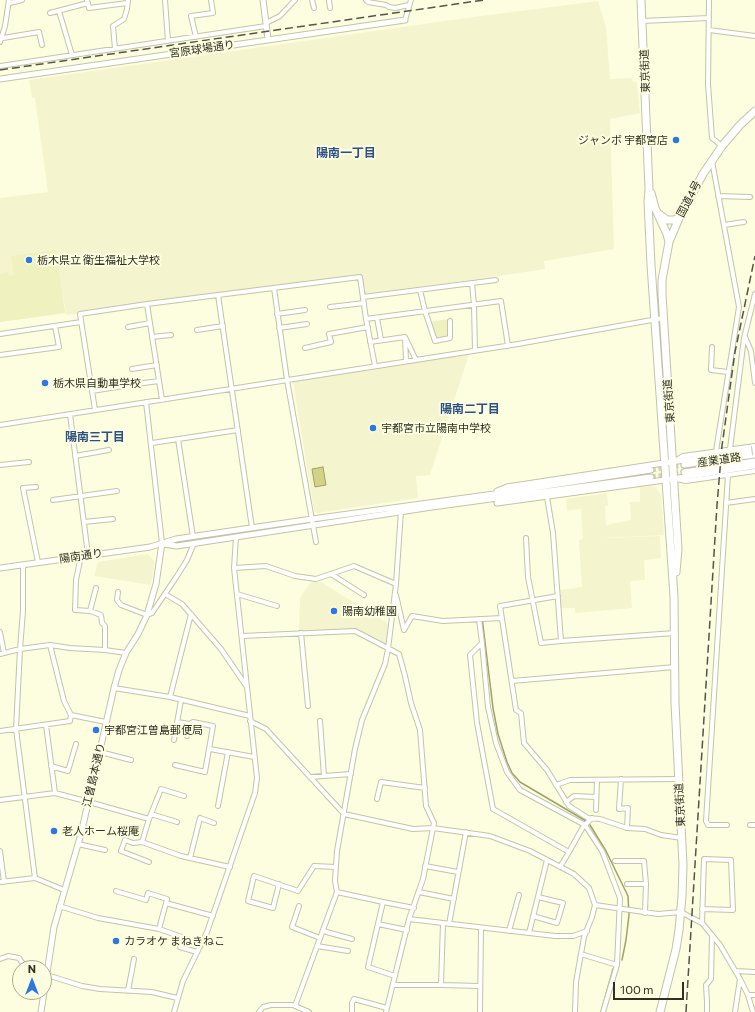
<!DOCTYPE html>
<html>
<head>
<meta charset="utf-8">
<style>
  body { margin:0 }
  #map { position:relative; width:755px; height:1012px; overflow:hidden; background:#fdfedf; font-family:Commissioner,sans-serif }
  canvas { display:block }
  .north { position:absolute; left:12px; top:960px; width:40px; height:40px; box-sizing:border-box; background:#fdfedf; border:1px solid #abab94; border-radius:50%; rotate:0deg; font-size:11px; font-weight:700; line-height:16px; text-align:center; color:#2f2f24 }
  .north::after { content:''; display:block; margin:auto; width:14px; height:18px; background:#2e76e2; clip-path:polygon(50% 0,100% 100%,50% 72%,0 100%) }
  .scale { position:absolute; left:613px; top:982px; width:71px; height:18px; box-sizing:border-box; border:2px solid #2f2f24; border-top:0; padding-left:5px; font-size:12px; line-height:14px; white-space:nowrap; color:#2f2f24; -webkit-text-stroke:3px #fdfedf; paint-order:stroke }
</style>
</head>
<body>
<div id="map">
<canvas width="755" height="1012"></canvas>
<div class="north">N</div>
<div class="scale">100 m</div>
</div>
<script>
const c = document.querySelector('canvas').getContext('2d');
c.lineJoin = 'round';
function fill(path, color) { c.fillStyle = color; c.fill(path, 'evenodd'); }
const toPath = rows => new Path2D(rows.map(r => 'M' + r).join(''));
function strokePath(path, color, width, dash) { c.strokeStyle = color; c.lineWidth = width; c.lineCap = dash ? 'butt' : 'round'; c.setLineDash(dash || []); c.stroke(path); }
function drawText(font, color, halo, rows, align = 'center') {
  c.font = font + ' Commissioner,"Noto Sans JP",sans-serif'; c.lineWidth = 4; c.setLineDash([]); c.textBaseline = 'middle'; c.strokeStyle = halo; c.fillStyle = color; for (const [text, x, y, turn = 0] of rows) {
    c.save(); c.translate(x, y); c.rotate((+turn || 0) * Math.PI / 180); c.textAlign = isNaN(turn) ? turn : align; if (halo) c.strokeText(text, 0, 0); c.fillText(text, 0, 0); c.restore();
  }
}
const built = toPath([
  [598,1,606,27,610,79,632,78,633,82,637,82,640,113,610,119,614,249,544,261,545,269,499,276,365,294,362,275,66,315,61,284,65,313,0,322,0,198,48,192,35,98,32,98,29,80,466,18],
  [469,354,430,475,416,476,418,498,317,513,314,511,293,382],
  [655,486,661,495,664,535,583,539,660,536,661,558,644,560,645,580,630,581,632,608,575,613,575,608,561,608,560,590,582,587,579,540,583,539,581,509,567,511,566,499,607,493,608,505,605,506,606,525,631,520,630,502,640,502,640,487],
  [148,554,155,562,151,585,94,576,98,562],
  [311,582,321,582,389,624,387,646,357,629,299,630,300,598]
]);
const green = toPath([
  [56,250,65,313,0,322,0,273,8,272,9,276,14,275,11,256],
  [448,319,448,337,436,340,430,322]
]);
const water = toPath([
  [323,467,326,485,315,487,312,469,323,467]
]);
const stream = toPath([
  [482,617,493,708,498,734,507,762,512,773,520,782,586,821,590,825,606,851,628,896,629,915,626,940,622,960],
  [601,1012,613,969]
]);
const tertiaryTunnel = toPath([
  [651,470,684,465],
  [651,477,684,472]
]);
const minor = toPath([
  [87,0,89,8,127,3],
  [165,0,168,41],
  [312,0,314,8],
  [329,0,330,8],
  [366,0,368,2,386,5,389,7,395,8,409,5],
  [709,0,708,84,712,138,722,146],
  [10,3,22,0],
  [59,11,72,55],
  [50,13,88,3],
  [405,20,411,0],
  [642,21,709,18],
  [266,23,280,16,295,0],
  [709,30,755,36],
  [196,37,191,16,213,13,211,0],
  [3,38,39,32,42,45],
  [0,42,5,26,9,0],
  [115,49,113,26,124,19,127,9,128,0],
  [0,66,266,26],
  [712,161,739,307,716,451],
  [718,196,750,197],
  [724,225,744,222],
  [472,283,474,305,475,351],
  [274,288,287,380,316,542],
  [420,290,425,311,435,341,450,338,450,321],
  [218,295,252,528],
  [363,297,496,280],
  [147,304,162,400],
  [330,307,364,303],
  [277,314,305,310],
  [377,318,381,340],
  [366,319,375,366],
  [128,327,150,323],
  [279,328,307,324],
  [197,330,223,326],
  [0,334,81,322],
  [152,337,171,335],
  [745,337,751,351,755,383],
  [370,342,405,337],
  [712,347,711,370,728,372],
  [305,348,331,342,329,334,368,327],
  [0,355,59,347,55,326],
  [406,361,405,337,416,360],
  [132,369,157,365],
  [136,384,159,381],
  [92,391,123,386],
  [146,402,162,543],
  [95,410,80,314,147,304,360,277,366,319,501,301,508,346],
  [70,414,88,555],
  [0,425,518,344,663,318],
  [178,439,193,537],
  [152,443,238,430],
  [730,449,744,338,755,294],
  [75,456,109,450],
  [675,461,683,456,755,446],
  [0,465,29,462],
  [676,479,686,481,755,471],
  [36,487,23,488,38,562],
  [547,497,553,533,561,641,675,633],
  [53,500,117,491],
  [726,503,755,499],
  [84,522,113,519],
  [526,538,528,577,541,643,561,641],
  [81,556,76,580,75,610,90,611,101,615,102,623,105,626,105,650],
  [23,565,23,611,20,649,16,729,35,878],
  [234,568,266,566,295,576,316,579,354,566,396,584],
  [331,574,364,595],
  [118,592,117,600,121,605,147,615,152,613,177,576,187,560,194,543],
  [165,594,182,604,221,649,247,687],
  [237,594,277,606],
  [396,595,404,630,412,616,443,621,502,618],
  [558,596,500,606,516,710,521,713,524,743,547,770,569,806,588,818,600,819,627,828,645,829,661,835,682,838],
  [90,611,96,588],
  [479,619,482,643,470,655,477,723,493,809,569,852,583,827,592,818],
  [0,632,4,653],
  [301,633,308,706],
  [242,636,355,631,399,654,405,676,411,703,420,730,426,806,434,823,423,879,409,919,386,1012],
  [482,643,488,707,496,743,507,772,520,790,585,825,602,851,620,898,617,965,581,954],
  [0,654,20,649,50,645,70,648,105,650,126,653],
  [512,681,675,667],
  [114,688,170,697,250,716],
  [170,697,191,614],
  [71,715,106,722],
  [250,721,266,729,344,814,413,829,433,828,490,836,530,851,574,874,589,888,595,905,658,914,681,912,692,918,702,923,720,945,740,979,748,995,753,1012],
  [320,721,324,776],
  [46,725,55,793],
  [0,731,70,721,71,715,64,701,50,645],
  [187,736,190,724],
  [174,740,181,700],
  [210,749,254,757],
  [100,752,131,760],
  [175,765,205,772,213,726,193,722,190,724,177,722],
  [51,766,68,771,76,744],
  [310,777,351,774],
  [621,779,619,809,628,808,627,828],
  [556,785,570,780,679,779],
  [377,799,381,782,425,788],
  [0,800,55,793,89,802,149,819,142,842,181,856,230,867],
  [566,802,574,796,596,797],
  [218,806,228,752],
  [596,810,597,780],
  [151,814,177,822],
  [149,819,161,789,184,796],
  [727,825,708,825,706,821,728,475],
  [750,825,755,825],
  [142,842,133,843,125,840,121,851,149,862],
  [78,844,105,850],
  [0,851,4,882],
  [190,858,200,818,214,823],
  [615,861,644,861,646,884,645,913],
  [425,866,458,872],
  [560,867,569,852],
  [0,882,35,878,64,890],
  [279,884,273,908,248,901,254,876,298,891,314,866,336,867],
  [627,884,646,884],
  [116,891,146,900,148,893,167,899,166,903],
  [337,892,383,902],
  [419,892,454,899],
  [59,906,98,918,159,929,166,903,213,916],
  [299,906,292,927,320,938],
  [533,916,557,923,563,903,538,897],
  [409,919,555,936,573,936,587,931],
  [443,923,441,985,480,986],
  [702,923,704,859,731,860,733,910,702,909],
  [378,924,407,930],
  [449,924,466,832],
  [159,929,182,937,180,947,197,952],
  [323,931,352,939],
  [509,931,519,895],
  [529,933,547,860],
  [317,946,348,951],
  [0,959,8,956,19,958,23,964,31,968],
  [736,971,755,972],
  [44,974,82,986,100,989,152,992,177,998],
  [395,976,368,967,383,902,414,908],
  [393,985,441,985],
  [128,991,134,959],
  [748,995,755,995],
  [295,1006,337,892,335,881,337,851,355,749,362,720,385,664,388,649,396,584,401,511],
  [174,1012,183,981,207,932,255,793,257,778,234,568,236,537],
  [259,1012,263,1007,271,1005,293,1005,309,1012],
  [352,1012,352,1003,354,999,387,1008],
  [480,1012,481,928],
  [575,1012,576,982,584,937,592,917,595,905],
  [603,1012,617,965],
  [707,1012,707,1002,706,985,711,979,712,935],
  [735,1012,740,979]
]);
const tertiary = toPath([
  [263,0,268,39],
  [0,79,405,20],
  [684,465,755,455],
  [684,472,755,461],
  [497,491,507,487,664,463,755,450],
  [497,503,665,480,755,466],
  [163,544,177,546,432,507,651,477],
  [0,568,150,547,176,539,312,519,494,494,651,470],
  [41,1012,54,927,81,834,114,688,119,670,126,653,138,634,147,615,156,584,162,543]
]);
const trunk = toPath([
  [641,0,649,189,648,202,651,265,674,596,675,703,683,865,682,896,679,930,676,949,660,1012],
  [651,193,655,208,667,234,669,242,662,280,662,294,678,549,676,572],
  [659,214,667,220,674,220,679,218],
  [669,242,680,216,703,174,722,146,740,125,755,111]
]);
const rail = toPath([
  [0,70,484,0],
  [686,1012,717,505,722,446,735,352,755,256]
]);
const minorBridge = toPath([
  [754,446,755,455]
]);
const markers = [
  [676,140,4,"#2e76e2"],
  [29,260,4,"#2e76e2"],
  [45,383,4,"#2e76e2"],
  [373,428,4,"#2e76e2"],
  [334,611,4,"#2e76e2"],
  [96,730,4,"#2e76e2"],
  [54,831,4,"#2e76e2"],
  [116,941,4,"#2e76e2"]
];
const streetNames = [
  ["宮原球場通り",202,49,-8],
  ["東京街道",645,71,-92],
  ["国道4号",689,199,-62],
  ["東京街道",669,401,-94],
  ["産業道路",719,460,-8],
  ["陽南通り",81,556,-8],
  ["江曽島本通り",94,775,-77],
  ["東京街道",680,805,-93]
];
const poiNames = [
  ["ジャンボ 宇都宮店",668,140,"right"],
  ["栃木県立 衛生福祉大学校",37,260],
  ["栃木県自動車学校",53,383],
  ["宇都宮市立陽南中学校",381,428],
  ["陽南幼稚園",342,611],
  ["宇都宮江曽島郵便局",104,730],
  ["老人ホーム桜庵",62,831],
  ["カラオケ まねきねこ",124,941]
];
const neighbourhoodNames = [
  ["陽南一丁目",346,153],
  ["陽南二丁目",470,409],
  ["陽南三丁目",95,437]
];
fill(built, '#f4f5ce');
fill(green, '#eff1bf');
fill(water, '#d2d386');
strokePath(water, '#a1a269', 1);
strokePath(stream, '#a1a269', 1.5);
strokePath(tertiaryTunnel, '#d4d5ba', 5, [5, 2.5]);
strokePath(minor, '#c3c4a7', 6);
strokePath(tertiary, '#c3c4a7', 7);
strokePath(trunk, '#c3c4a7', 9);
strokePath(minor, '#fff', 4);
strokePath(tertiary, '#fff', 5);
strokePath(trunk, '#fff', 7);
strokePath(rail, '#545546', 1.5, [8, 4]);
strokePath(minorBridge, '#c3c4a7', 6, []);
strokePath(minorBridge, '#fff', 4);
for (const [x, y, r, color] of markers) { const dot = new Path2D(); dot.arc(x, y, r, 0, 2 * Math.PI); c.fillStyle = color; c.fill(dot); strokePath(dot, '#fdfedf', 1.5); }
drawText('11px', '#2f2f24', '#fdfedf', streetNames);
drawText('11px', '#2f2f24', '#fdfedf', poiNames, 'left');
drawText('bold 12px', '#2c5086', '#fdfedf', neighbourhoodNames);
</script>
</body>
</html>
